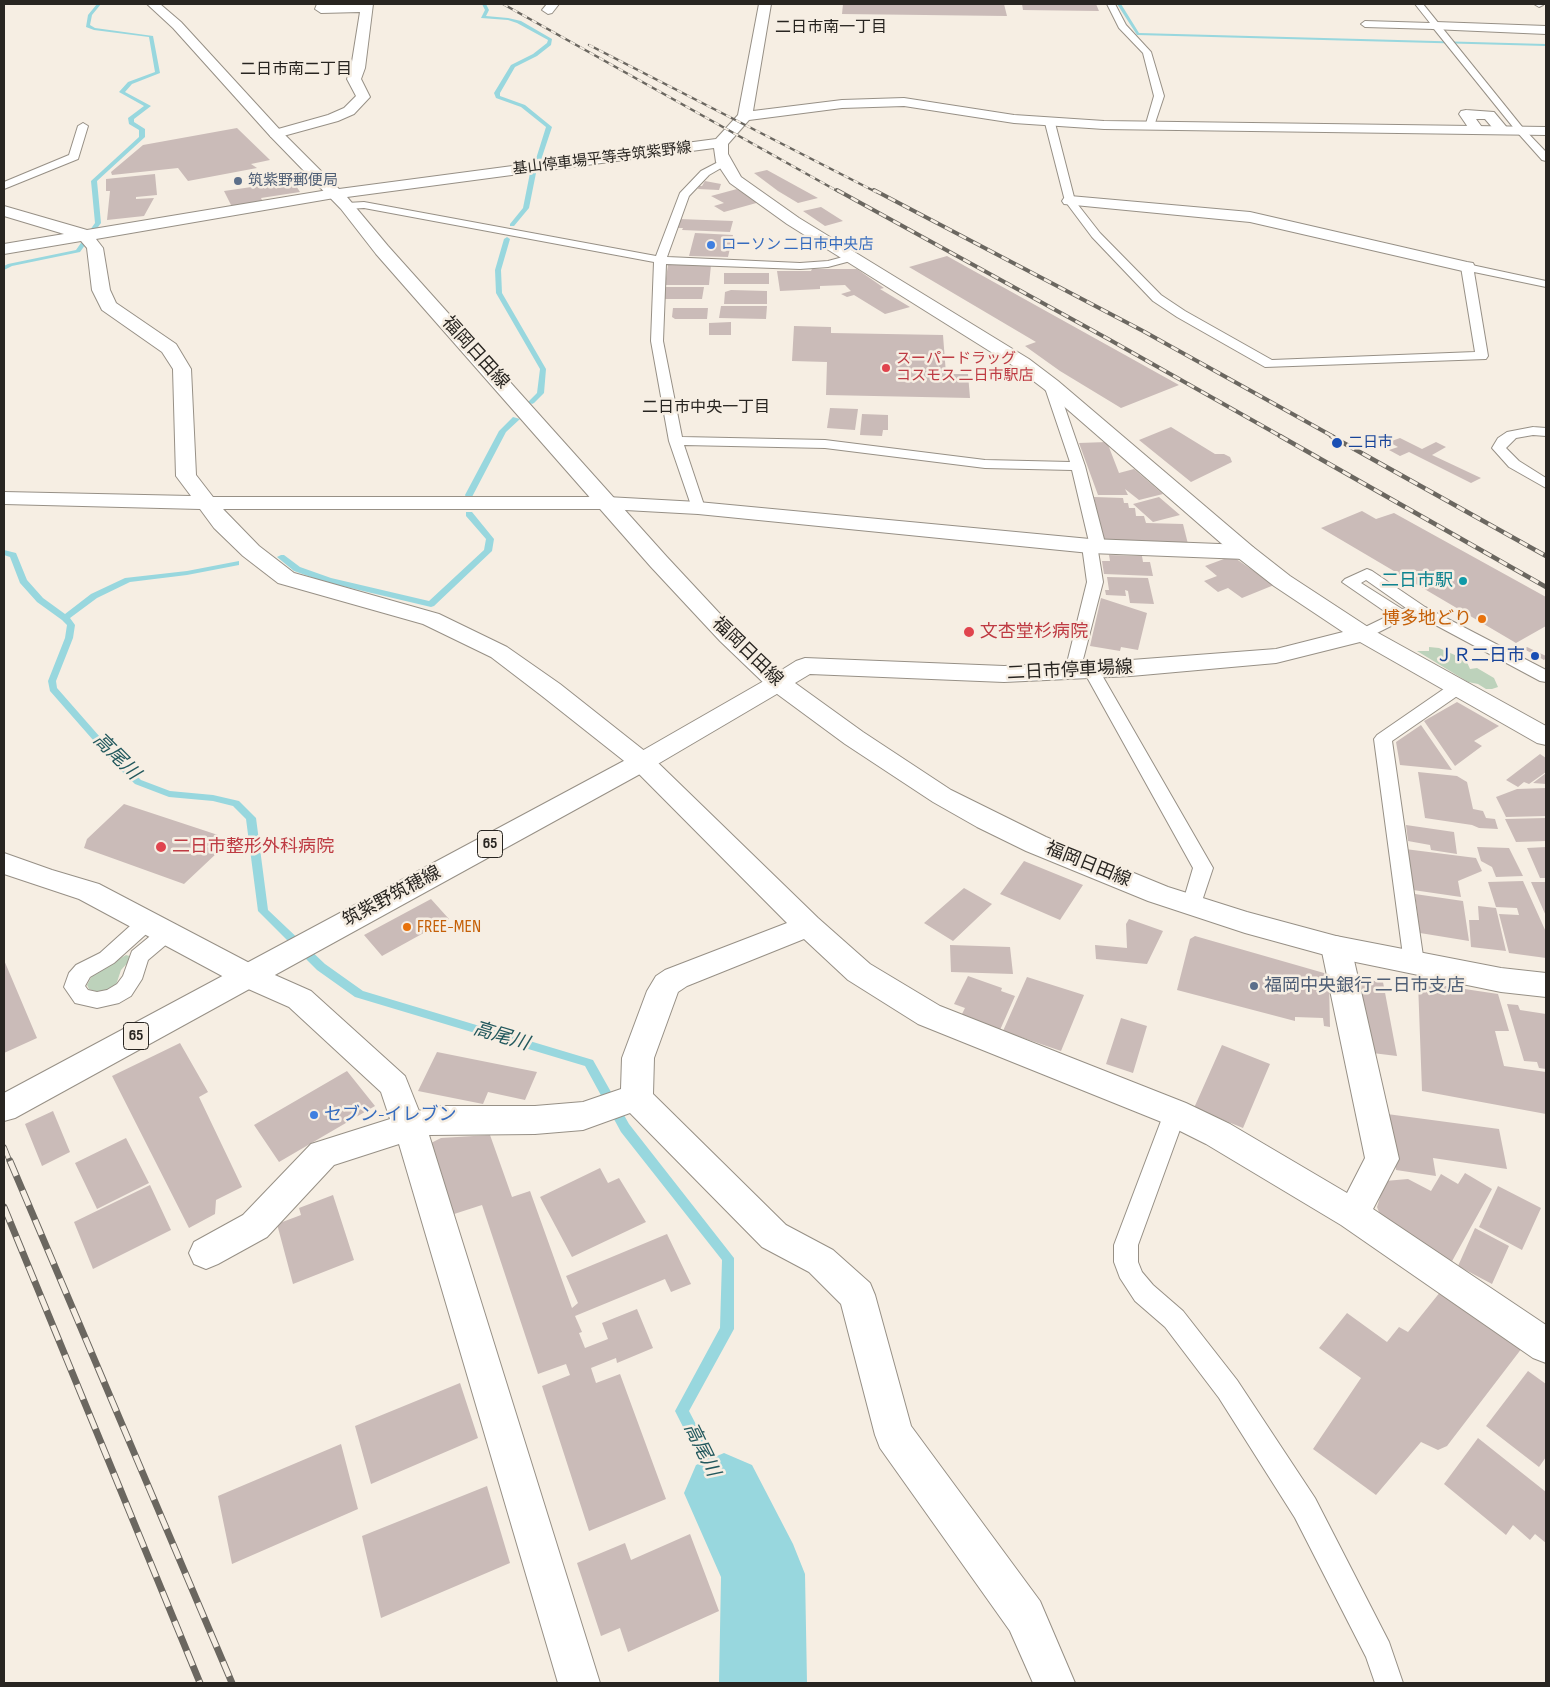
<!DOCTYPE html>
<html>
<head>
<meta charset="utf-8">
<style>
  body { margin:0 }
  #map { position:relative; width:1550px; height:1687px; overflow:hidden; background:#f6eee3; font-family:"Sofia Sans Condensed",sans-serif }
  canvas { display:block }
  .frame { position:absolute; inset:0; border:5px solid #282521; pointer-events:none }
</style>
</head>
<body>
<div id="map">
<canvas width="1550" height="1687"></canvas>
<div class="frame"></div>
</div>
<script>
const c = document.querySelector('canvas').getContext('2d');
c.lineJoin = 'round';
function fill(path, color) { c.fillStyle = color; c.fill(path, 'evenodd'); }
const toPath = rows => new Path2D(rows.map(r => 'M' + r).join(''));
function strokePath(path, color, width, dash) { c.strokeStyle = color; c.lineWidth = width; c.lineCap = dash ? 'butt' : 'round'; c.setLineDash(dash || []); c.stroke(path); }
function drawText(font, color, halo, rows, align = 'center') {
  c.font = font + ' "Sofia Sans Condensed","Noto Sans JP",sans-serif'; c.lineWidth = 5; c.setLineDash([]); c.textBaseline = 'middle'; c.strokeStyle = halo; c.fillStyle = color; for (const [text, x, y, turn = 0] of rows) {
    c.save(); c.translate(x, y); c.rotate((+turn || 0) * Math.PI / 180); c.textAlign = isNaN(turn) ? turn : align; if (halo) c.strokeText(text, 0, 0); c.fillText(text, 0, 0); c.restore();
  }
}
const green = toPath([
  [1429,647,1439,648,1466,660,1470,669,1477,668,1494,678,1498,687,1492,689,1486,689,1478,684,1468,682,1417,651,1429,651],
  [126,955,133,957,121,970,116,985,109,990,98,992,89,989,87,985,93,974]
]);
const stream = toPath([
  [97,4,101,4,92,15,90,25,95,28,153,36,160,73,132,84,125,92,151,106,134,119,134,122,145,129,145,137,97,181,101,223,80,252,12,266,4,270,4,266,8,264,76,250,95,223,91,181,139,137,139,130,129,124,128,118,144,106,119,92,128,82,155,72,149,37,94,30,86,27,88,15,97,4],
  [482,4,486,4,489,10,486,16,508,18,521,21,552,39,551,45,537,56,515,67,500,93,500,96,525,105,552,127,540,163,535,162,546,127,521,107,496,98,494,93,511,65,533,54,547,43,548,40,517,23,508,20,481,18,485,10,482,4],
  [1117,4,1121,4,1139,33,1546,44,1546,46,1137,35,1117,4],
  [533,171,536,173,529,208,514,226,510,226,510,224,523,208,530,173,533,171],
  [507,237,510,239,501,270,502,293,546,369,544,393,534,403,532,404,528,402,537,393,540,369,496,293,495,270,504,239,507,237],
  [513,417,520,419,506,432,473,495,472,497,466,497,465,495,499,431,513,417],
  [466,512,472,512,494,539,492,551,434,606,431,607,325,582,294,571,277,557,281,555,284,555,300,567,331,578,429,601,484,550,486,539,466,516,466,512],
  [4,550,16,553,27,580,43,598,65,614,91,594,125,578,187,571,239,561,239,565,187,575,130,582,97,598,70,618,75,625,73,638,56,681,57,688,121,761,141,780,170,791,213,795,239,801,256,818,268,910,325,964,363,991,593,1060,629,1124,734,1258,734,1329,689,1411,729,1488,731,1493,729,1498,724,1500,719,1498,675,1411,720,1328,722,1260,621,1132,585,1066,355,997,317,970,258,911,246,819,233,806,213,801,169,797,135,784,115,765,50,691,48,681,65,638,67,625,62,620,37,602,20,583,10,557,4,555,4,550]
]);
const river = toPath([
  [724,1453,752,1465,793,1544,805,1574,807,1683,719,1683,721,1577,684,1493,696,1465,724,1453]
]);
const building = toPath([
  [843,4,1004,4,1007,16,842,14],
  [1022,4,1096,4,1099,11,1023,10],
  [237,128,270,160,251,164,257,168,188,181,178,168,112,175,111,172,143,145],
  [767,170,818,198,798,203,778,191,754,173],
  [155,174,157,195,136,197,136,199,154,198,144,216,107,220,110,191,106,191,106,179],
  [293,181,300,192,261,198,263,202,232,207,224,191],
  [705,181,721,184,719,190,698,189,699,186,702,186],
  [737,189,760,202,724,212,714,206,724,203,711,196],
  [821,207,843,221,825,226,803,211],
  [679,219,733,221,730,232,682,230,683,228,676,228],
  [695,233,733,235,728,257,689,256],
  [947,256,1179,385,1121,408,1060,371,1025,346,1036,342,909,267],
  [668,265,711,265,709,285,665,285],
  [812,269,857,269,884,288,880,289,910,307,885,314,854,295,847,297,841,294,851,291,845,285,820,286,820,289,780,291,777,271,811,271],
  [724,273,769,273,769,284,724,284],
  [666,287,704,287,702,299,664,299],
  [731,290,767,291,767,304,724,304,725,292],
  [721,306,767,306,766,319,719,318],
  [673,308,708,308,707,319,675,319,672,317],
  [731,322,731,335,709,335,709,323],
  [794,326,831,327,831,333,943,335,946,374,968,374,970,398,826,395,827,362,792,361],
  [830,408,858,409,855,430,827,428],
  [862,414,888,415,888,430,883,430,882,436,860,435],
  [1171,427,1215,454,1224,454,1230,457,1232,462,1191,482,1139,440],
  [1400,438,1422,449,1436,442,1446,447,1432,455,1481,478,1471,483,1409,452,1400,456,1389,450,1398,447,1389,442],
  [1107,442,1119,473,1134,469,1163,494,1139,500,1125,489,1128,495,1098,495,1079,443],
  [1094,497,1123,498,1124,503,1128,503,1129,508,1135,508,1136,516,1144,516,1146,523,1183,524,1188,544,1103,541],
  [1159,497,1180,515,1153,522,1133,504],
  [1362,511,1376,519,1394,513,1546,597,1546,626,1516,643,1321,528],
  [1109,555,1142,556,1143,562,1150,562,1153,576,1104,574,1102,561,1110,561],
  [1232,556,1274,585,1242,598,1228,588,1218,592,1204,581,1217,576,1205,566],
  [1107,577,1148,578,1154,604,1130,603,1128,591,1125,590,1126,596,1106,595,1105,590,1109,590],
  [1101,598,1147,613,1138,650,1121,647,1120,651,1090,646],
  [1527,647,1546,656,1546,658,1544,660,1524,649],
  [1457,702,1499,726,1474,741,1482,746,1455,766,1424,721],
  [1421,725,1452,770,1400,765,1396,742],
  [1540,754,1546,758,1546,772,1529,784,1524,782,1518,787,1506,780],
  [1418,772,1457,776,1467,782,1473,809,1483,811,1486,818,1495,819,1498,829,1479,828,1472,825,1425,818],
  [1546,773,1546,784,1533,783],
  [1546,788,1546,816,1506,817,1496,797,1517,789],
  [124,804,218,835,207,847,218,852,184,884,84,848,87,839],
  [1546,818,1546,841,1516,842,1505,819],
  [1406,825,1454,832,1457,854,1431,850,1430,845,1408,841],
  [1477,847,1509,848,1523,876,1496,877,1492,867,1481,861],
  [1546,847,1546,878,1540,878,1527,848],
  [1405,849,1476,858,1482,871,1458,881,1461,897,1413,890],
  [1024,861,1083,885,1060,920,1000,894],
  [1523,881,1546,932,1546,958,1509,953,1499,914,1519,915,1517,908,1496,907,1488,882],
  [1531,882,1546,882,1546,916],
  [964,888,992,904,953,941,924,923],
  [1415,894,1463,901,1469,941,1420,933],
  [431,899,449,919,382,956,364,935],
  [1478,906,1496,908,1506,951,1471,947,1469,920,1479,920],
  [1129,919,1163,931,1147,964,1096,959,1095,945,1127,948,1126,924],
  [1195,936,1324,973,1329,981,1330,1027,1324,1026,1323,1018,1295,1017,1295,1021,1177,990,1190,939],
  [950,945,1010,947,1013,974,951,972],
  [4,960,37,1038,4,1053],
  [968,976,1002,988,1001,991,1015,996,1000,1030,961,1016,965,1008,954,1004],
  [1027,977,1084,995,1061,1051,1003,1031],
  [1351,978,1383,982,1397,1056,1364,1052],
  [1418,982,1498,994,1509,1031,1495,1031,1504,1066,1546,1072,1546,1114,1422,1091],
  [1507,1004,1518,1005,1520,1010,1546,1014,1546,1069,1539,1068,1537,1062,1524,1061],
  [1121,1018,1147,1026,1133,1073,1106,1064],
  [180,1043,208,1092,199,1097,242,1187,216,1200,215,1214,189,1228,112,1076],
  [1222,1045,1270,1064,1243,1128,1194,1108],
  [437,1052,537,1072,525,1100,488,1092,483,1104,418,1091],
  [347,1071,375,1106,279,1162,254,1125],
  [53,1111,70,1152,42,1166,25,1124],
  [1387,1114,1499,1129,1507,1169,1433,1158,1436,1176,1396,1170],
  [490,1135,512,1197,530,1191,572,1308,578,1303,566,1276,667,1234,691,1284,671,1292,665,1279,575,1316,582,1332,579,1333,585,1348,608,1339,602,1323,637,1309,653,1348,617,1363,616,1358,591,1368,596,1383,620,1374,666,1499,589,1531,542,1386,570,1375,566,1364,538,1374,482,1205,451,1215,429,1144,441,1138],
  [126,1138,149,1183,97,1209,75,1163],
  [600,1168,608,1183,619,1178,646,1222,572,1257,540,1197],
  [1465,1173,1492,1189,1451,1263,1382,1220,1377,1207,1385,1181,1408,1179,1431,1191,1441,1174,1458,1184],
  [150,1185,171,1230,93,1269,74,1222],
  [1498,1186,1541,1208,1522,1250,1479,1227],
  [333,1195,354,1260,293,1284,277,1224,301,1215,299,1208],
  [1475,1228,1509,1246,1492,1284,1458,1266],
  [1441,1291,1522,1348,1447,1446,1438,1450,1421,1442,1376,1495,1313,1449,1361,1378,1319,1348,1347,1313,1387,1342,1399,1327,1408,1332],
  [1528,1371,1546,1384,1546,1457,1539,1467,1486,1426],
  [460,1383,478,1438,371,1484,355,1426],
  [1478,1438,1546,1492,1546,1543,1535,1534,1530,1540,1513,1525,1506,1535,1444,1484],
  [341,1444,358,1509,232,1564,218,1496],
  [487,1486,510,1563,381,1618,362,1536],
  [690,1534,719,1611,628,1652,620,1628,601,1636,577,1563,625,1543,631,1560]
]);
const lane = toPath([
  [1107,4,1115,4,1126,25,1151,52,1164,96,1153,129,1147,129,1145,127,1154,96,1143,53,1119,28,1107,4],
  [1415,4,1423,4,1523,128,1546,152,1546,161,1542,160,1517,132,1434,29,1365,27,1361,24,1365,21,1430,23,1415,4],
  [1534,4,1542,4,1543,5,1539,7,1534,4],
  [1050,120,1055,123,1075,201,1100,233,1161,295,1185,311,1272,360,1475,352,1461,267,1463,265,1467,264,1546,281,1546,287,1474,272,1488,356,1486,359,1265,367,1177,317,1153,301,1092,237,1065,201,1045,123,1050,120],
  [83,123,88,126,78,159,4,189,4,182,69,155,78,126,83,123],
  [724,159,729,162,728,164,709,175,689,196,667,257,800,263,828,261,854,254,860,257,858,259,828,267,800,269,666,264,663,341,682,437,825,440,985,460,1070,462,1044,385,1051,381,1056,382,1085,466,1106,547,1103,550,1098,551,1103,582,1079,675,1073,676,1067,675,1065,671,1087,582,1082,546,1089,542,1072,470,985,468,825,448,684,445,705,508,703,511,693,511,669,441,651,341,654,262,364,208,347,209,342,206,347,203,364,202,656,256,680,193,701,171,724,159],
  [1533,427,1546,428,1546,436,1533,435,1516,438,1506,448,1519,461,1546,478,1546,488,1509,467,1492,448,1498,438,1507,432,1533,427],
  [1367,569,1372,571,1425,607,1546,670,1546,682,1540,681,1415,614,1369,637,1357,637,1355,634,1357,631,1390,615,1342,582,1345,579,1367,569],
  [1366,580,1406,608,1402,609,1361,583,1366,580],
  [1091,665,1097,666,1099,670,1213,868,1199,910,1192,912,1185,910,1182,905,1193,868,1083,670,1085,666,1091,665],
  [1457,683,1463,684,1465,688,1463,692,1392,741,1424,963,1421,968,1414,971,1407,968,1404,963,1374,739,1377,735,1451,684,1457,683],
  [147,915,154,917,157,922,154,927,114,963,90,977,85,986,88,990,97,992,107,990,117,984,123,976,132,951,160,928,167,926,174,928,177,933,174,938,148,960,142,979,131,996,119,1003,97,1008,75,1003,64,987,69,973,76,965,100,953,140,917,147,915],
  [1175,1104,1183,1106,1186,1113,1138,1245,1138,1262,1142,1272,1153,1285,1183,1311,1237,1380,1315,1498,1389,1642,1403,1683,1375,1683,1366,1657,1295,1518,1219,1398,1165,1327,1135,1301,1120,1278,1114,1262,1114,1245,1164,1113,1167,1106,1175,1104]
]);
const street = toPath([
  [317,4,373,4,365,68,361,79,370,97,354,114,338,121,276,138,271,137,269,134,271,131,328,115,344,108,356,96,347,79,351,68,360,12,321,13,315,9,317,4],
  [547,4,559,4,552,13,548,14,542,10,547,4],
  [1436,22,1546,26,1546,34,1432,29,1430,26,1436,22],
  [1466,110,1494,112,1509,130,1507,133,1497,133,1485,119,1476,119,1484,130,1482,133,1472,133,1459,114,1461,111,1466,110],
  [334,189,340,191,342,194,340,197,96,239,103,248,110,290,116,303,176,344,191,369,196,475,213,497,607,497,698,502,1090,539,1245,545,1253,547,1256,552,1253,557,1245,559,1090,553,698,514,607,509,223,509,259,546,294,573,439,614,507,647,560,684,651,756,818,918,870,964,940,1006,1186,1103,1230,1124,1347,1193,1365,1158,1321,947,1326,939,1336,936,1346,939,1351,947,1399,1159,1373,1209,1546,1325,1546,1363,1533,1358,1341,1225,1206,1144,1164,1123,918,1024,848,980,804,939,687,986,678,992,654,1058,653,1094,786,1225,833,1250,870,1283,875,1295,911,1426,1040,1601,1075,1683,1033,1683,1010,1631,880,1448,875,1435,841,1304,809,1272,762,1247,630,1113,583,1130,535,1134,429,1135,600,1683,558,1683,399,1144,334,1165,267,1237,218,1264,206,1269,194,1264,189,1253,194,1242,243,1215,311,1144,390,1119,381,1092,289,1007,237,984,79,899,4,874,4,853,52,870,99,884,259,968,311,991,405,1076,419,1111,433,1106,535,1106,583,1102,621,1089,622,1058,647,991,656,976,665,970,787,923,633,768,542,696,491,657,423,624,278,583,243,556,214,528,200,509,4,504,4,492,191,496,176,476,173,369,162,352,102,310,92,290,87,248,81,241,4,254,4,244,64,234,4,216,4,206,87,230,334,189],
  [1070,196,1250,212,1467,262,1473,263,1475,267,1473,271,1467,272,1250,222,1064,204,1062,201,1064,198,1070,196]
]);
const secondary = toPath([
  [147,4,160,4,181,22,281,131,339,189,716,139,738,115,759,4,771,4,753,111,842,100,904,98,1014,115,1104,121,1546,127,1546,135,1104,129,1014,123,904,106,842,108,749,120,728,144,728,154,741,177,799,218,1029,359,1058,381,1253,547,1290,576,1371,629,1546,726,1546,745,1537,743,1360,642,1276,663,1131,676,1004,682,810,674,795,683,863,732,951,790,1046,837,1168,887,1247,912,1336,936,1501,968,1546,973,1546,997,1501,992,1336,958,1245,933,1148,901,1026,851,977,827,933,802,845,744,769,688,720,641,651,567,376,254,341,209,271,137,173,28,147,4],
  [714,148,716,162,730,183,787,224,1015,367,1044,389,1237,557,1274,586,1343,632,1276,649,1131,660,1004,666,805,658,796,661,780,671,736,631,667,557,388,246,347,197,714,148]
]);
const primary = toPath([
  [778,675,787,678,790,683,787,688,651,768,15,1118,4,1121,4,1093,633,756,769,678,778,675]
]);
const railFar4 = toPath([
  [503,4,839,192],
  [589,45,876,192]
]);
const railFar3 = toPath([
  [837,190,1110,340,1282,437],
  [874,190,1143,331,1334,437]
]);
const railFar2 = toPath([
  [1280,436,1546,587],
  [1331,436,1546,556]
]);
const railFar1 = toPath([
  [4,1147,10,1162]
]);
const rail = toPath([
  [10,1161,232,1683],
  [4,1207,200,1683]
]);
const markers = [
  [238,181,5,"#5c6f8a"],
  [711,245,5,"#3f7fe0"],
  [886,368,5,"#e0444e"],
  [1337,443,6,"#1a4fb4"],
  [1463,581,5,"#0f9aa8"],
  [1482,619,5,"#e8710a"],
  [969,632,6,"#e0444e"],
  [1535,656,5,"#1a4fb4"],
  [161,847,6,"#e0444e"],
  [407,927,5,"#e8710a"],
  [1254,986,5,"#5c6f8a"],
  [314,1115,5,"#3f7fe0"]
];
const farStreetnames = [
  ["基山停車場平等寺筑紫野線",602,159,-7]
];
const farServicenames = [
  ["筑紫野郵便局",248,181]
];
const farShopnames = [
  ["ローソン 二日市中央店",721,245]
];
const farHealthnames = [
  ["スーパードラッグ",896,359],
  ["コスモス 二日市駅店",896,376]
];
const farTransitnames = [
  ["二日市",1348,443]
];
const farNeighbourhoodnames = [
  ["二日市南一丁目",831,28],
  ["二日市南二丁目",296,70],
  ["二日市中央一丁目",706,408]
];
const shields = [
  [490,844,25],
  [136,1036,25]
];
const shieldNames = [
  ["65",490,844],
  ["65",136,1036]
];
const streetNames = [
  ["福岡日田線",475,353,48],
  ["福岡日田線",747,652,44],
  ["二日市停車場線",1070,671,-3],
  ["福岡日田線",1088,865,22],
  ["筑紫野筑穂線",392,897,-28]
];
const cultureNames = [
  ["二日市駅",1453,581]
];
const foodNames = [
  ["博多地どり",1472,619],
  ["FREE-MEN",417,927,"left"]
];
const healthNames = [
  ["文杏堂杉病院",980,632],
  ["二日市整形外科病院",172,847]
];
const transitNames = [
  ["ＪＲ二日市",1525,656]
];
const serviceNames = [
  ["福岡中央銀行 二日市支店",1264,986]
];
const shopNames = [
  ["セブン-イレブン",324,1115]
];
const waterNames = [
  ["高尾川",116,757,45],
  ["高尾川",501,1037,17],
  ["高尾川",701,1450,64]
];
fill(green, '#bdd2bb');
fill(stream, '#98d7de');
fill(river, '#98d7de');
fill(building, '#cabbb8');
strokePath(lane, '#979086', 2);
strokePath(street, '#979086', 2);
strokePath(secondary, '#979086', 2);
strokePath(primary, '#979086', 2);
fill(lane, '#fff');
fill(street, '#fff');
fill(secondary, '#fff');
fill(primary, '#fff');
strokePath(railFar4, '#6b6760', 2.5);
strokePath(railFar3, '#6b6760', 4);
strokePath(railFar2, '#6b6760', 4.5);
strokePath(railFar1, '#6b6760', 5.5);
strokePath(rail, '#6b6760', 7);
strokePath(railFar4, '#f6eee3', 2, [5.5]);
strokePath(railFar3, '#f6eee3', 2.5, [8]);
strokePath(railFar2, '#f6eee3', 3, [9]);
strokePath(railFar1, '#f6eee3', 4, [12]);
strokePath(rail, '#f6eee3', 5, [16]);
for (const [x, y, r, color] of markers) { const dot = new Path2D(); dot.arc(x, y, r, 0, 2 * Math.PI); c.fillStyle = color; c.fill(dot); strokePath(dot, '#f6eee3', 2); }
drawText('15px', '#282521', '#f6eee3', farStreetnames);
drawText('15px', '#4e5e75', '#f6eee3', farServicenames, 'left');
drawText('15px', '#366cbe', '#f6eee3', farShopnames, 'left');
drawText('15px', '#be3a42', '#f6eee3', farHealthnames, 'left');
drawText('15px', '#164399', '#f6eee3', farTransitnames, 'left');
drawText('16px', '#282521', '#f6eee3', farNeighbourhoodnames);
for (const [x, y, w] of shields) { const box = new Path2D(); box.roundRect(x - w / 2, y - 13.5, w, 27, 4); c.fillStyle = '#f6eee3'; c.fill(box); strokePath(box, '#282521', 1); }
drawText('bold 16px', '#282521', null, shieldNames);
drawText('18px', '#282521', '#f6eee3', streetNames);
drawText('18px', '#0d838f', '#f6eee3', cultureNames, 'right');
drawText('18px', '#c56008', '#f6eee3', foodNames, 'right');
drawText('18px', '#be3a42', '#f6eee3', healthNames, 'left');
drawText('18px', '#164399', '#f6eee3', transitNames, 'right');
drawText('18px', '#4e5e75', '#f6eee3', serviceNames, 'left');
drawText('18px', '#366cbe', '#f6eee3', shopNames, 'left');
drawText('italic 19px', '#22585d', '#f6eee3', waterNames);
</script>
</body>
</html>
